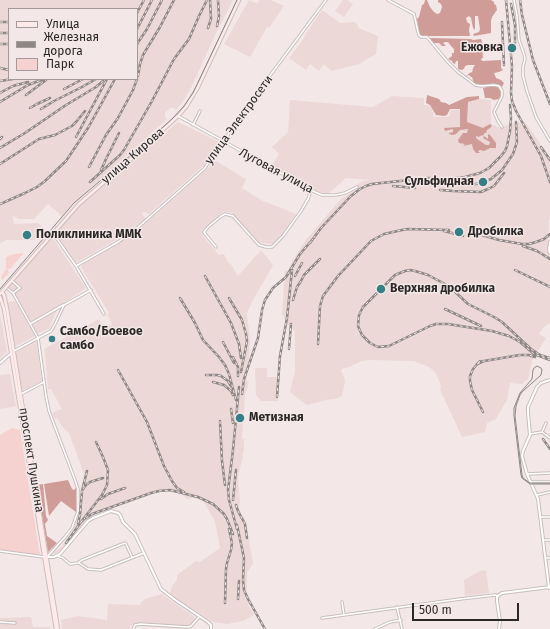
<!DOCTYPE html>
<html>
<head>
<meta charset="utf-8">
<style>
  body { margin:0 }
  #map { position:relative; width:550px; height:629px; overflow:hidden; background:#f3e8e7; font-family:"Fira Sans",sans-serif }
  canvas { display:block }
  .legend { position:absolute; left:8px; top:8px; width:130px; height:72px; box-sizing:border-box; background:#f3e8e7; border:1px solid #a39b9b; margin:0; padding:5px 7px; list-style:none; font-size:12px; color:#2c2828 }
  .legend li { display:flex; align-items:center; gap:8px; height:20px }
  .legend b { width:20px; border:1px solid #a39b9b }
  .scale { position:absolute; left:412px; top:603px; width:107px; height:18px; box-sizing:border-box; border:2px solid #2c2828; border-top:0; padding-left:5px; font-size:12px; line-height:14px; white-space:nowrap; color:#2c2828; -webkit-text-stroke:3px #f3e8e7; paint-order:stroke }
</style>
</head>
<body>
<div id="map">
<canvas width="550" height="629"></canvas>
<ul class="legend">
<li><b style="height:5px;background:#feebe9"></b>Улица</li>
<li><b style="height:5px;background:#8e8786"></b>Железная дорога</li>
<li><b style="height:11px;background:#f5d2cf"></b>Парк</li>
</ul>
<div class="scale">500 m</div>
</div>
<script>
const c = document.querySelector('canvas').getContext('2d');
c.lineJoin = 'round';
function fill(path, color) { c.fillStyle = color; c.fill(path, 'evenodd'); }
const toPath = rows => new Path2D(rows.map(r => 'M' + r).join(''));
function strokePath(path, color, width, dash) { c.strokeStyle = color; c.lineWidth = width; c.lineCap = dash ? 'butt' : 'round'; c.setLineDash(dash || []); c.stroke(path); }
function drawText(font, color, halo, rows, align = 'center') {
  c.font = font + ' "Fira Sans",sans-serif'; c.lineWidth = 3; c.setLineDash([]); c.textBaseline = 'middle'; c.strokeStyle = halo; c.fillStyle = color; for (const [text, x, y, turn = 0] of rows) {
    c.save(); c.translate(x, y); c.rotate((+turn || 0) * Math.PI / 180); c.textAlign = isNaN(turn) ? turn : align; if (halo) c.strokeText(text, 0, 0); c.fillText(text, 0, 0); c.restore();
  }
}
const built = toPath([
  [0,0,233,0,217,31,191,88,181,104,176,110,174,108,170,108,165,113,165,117,167,119,72,205,62,216,48,204,34,219,20,219,13,216,14,224,38,223,46,231,35,240,7,240,0,243],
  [9,9,137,9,137,79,9,79],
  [249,0,256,3,258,3,259,0,271,0,284,6,269,28,267,27,250,57,224,44],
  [343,0,347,0,353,4,344,17,335,11],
  [322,10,340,23,354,22,358,25,358,28,378,36,376,54,359,64,331,71,324,64,319,71,310,64,306,70,289,58,302,41,307,32],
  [392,96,424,98,424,105,431,106,434,117,448,117,450,115,450,110,467,110,468,102,479,99,491,100,491,124,500,128,510,124,525,122,550,157,550,219,549,220,548,253,550,257,550,323,543,328,539,334,546,338,532,361,528,379,522,384,510,383,507,400,496,419,487,423,485,432,462,437,440,390,441,386,436,373,429,367,414,361,369,360,362,361,351,366,342,369,341,371,344,377,345,381,342,396,335,399,325,400,315,403,307,405,292,394,290,391,295,372,295,331,288,325,282,314,285,270,288,271,291,263,305,241,341,199,358,188,356,185,363,181,371,180,346,178,328,194,318,192,272,166,279,154,272,147,288,132,290,100,373,107],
  [178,122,219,142,204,165,149,214,144,212,142,214,146,219,116,240,76,263,55,234,77,208],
  [216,161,246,179,246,180,242,188,261,200,296,214,281,236,273,244,259,243,231,212,223,212,202,231,203,236,219,255,224,254,229,264,230,263,238,276,261,250,273,265,252,302,247,313,250,341,249,359,245,373,247,373,247,381,249,382,245,395,242,439,244,439,244,449,242,456,243,457,241,464,238,477,240,503,239,507,242,517,244,517,247,528,253,564,247,572,247,590,243,591,249,604,248,605,250,608,254,615,243,621,227,624,213,622,170,594,172,586,177,580,177,575,196,561,200,562,220,548,215,522,203,500,193,498,187,499,181,493,178,492,175,493,173,491,159,491,96,514,91,518,86,523,59,552,55,554,54,552,62,546,74,529,79,515,81,489,84,474,69,433,64,429,57,418,55,419,52,413,62,409,51,389,48,389,45,352,44,349,99,319,104,329,112,324,107,314,109,313,81,267,84,263,114,245,138,230],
  [52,237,86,288,58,307,49,329,37,334,8,287],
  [15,301,35,336,14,347,7,302],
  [0,314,7,351,0,359],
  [36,340,42,381,22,391,15,353],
  [255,368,267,368,267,377,280,377,278,401,261,401,256,395],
  [10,374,16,406,0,409,0,375],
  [486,570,489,593,465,596,464,580,480,571],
  [162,594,196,618,189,629,140,626,133,624,130,626,130,629,62,629,61,620,78,616,107,620,108,604,139,605,145,599],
  [31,617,33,627,50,627,50,629,0,629,0,618]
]);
const green = toPath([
  [24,253,10,269,6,269,8,270,9,273,2,280,1,277,6,269,6,257,14,254],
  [12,428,20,430,40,555,0,550,0,435]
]);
const forest = toPath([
  [425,0,427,0,430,7,434,12,437,14,440,13,442,7,441,4,438,2,438,0,491,0,494,2,494,4,496,5,497,10,492,17,491,21,491,33,474,36,473,34,479,32,480,29,478,16,475,16,475,30,473,28,471,18,469,16,466,18,467,22,470,24,469,30,470,36,421,36,419,33,417,19,419,17,422,5,424,4],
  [430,38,471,39,473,40,481,39,483,45,482,47,483,58,481,59,481,60,483,61,501,60,501,68,503,70,499,72,494,73,496,78,501,80,504,83,502,87,497,85,477,85,474,84,472,77,471,77,469,75,466,76,471,72,472,73,473,68,475,65,468,65,465,66,464,69,461,70,458,69,458,61,456,61,455,64,453,63,452,61,448,59,452,56,452,53,454,53,454,49,451,46,448,42,445,42,443,43,446,46,442,46,439,43,433,43],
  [490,86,498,87,501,92,501,96,499,99,494,100,490,98,485,98,483,88],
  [427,95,439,99,441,102,446,103,449,105,467,97,479,96,479,99,468,102,467,122,483,128,490,124,492,126,490,128,487,130,486,133,484,133,484,135,480,136,479,137,476,136,476,137,477,139,486,145,489,145,490,142,483,138,484,136,488,139,488,134,490,135,496,143,496,148,490,148,484,151,480,150,478,151,480,153,476,153,473,149,472,144,463,146,465,144,459,143,458,140,463,133,467,133,468,129,460,130,456,134,453,135,449,134,449,133,453,132,453,129,445,131,444,128,460,127,460,109,450,109,447,115,444,116,436,115,430,105,426,103],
  [68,480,72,489,74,490,76,488,76,512,61,501,49,516,44,484],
  [43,484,46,516,48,520,45,524,47,536,57,543,48,552,37,485]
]);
const minor = toPath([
  [388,0,414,14,418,32,419,35,421,37,427,37,447,61,458,72,469,80,475,85,481,86,494,85,499,86,502,91,502,96,494,112,498,121,502,127],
  [514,0,517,16,519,40,524,54,525,59,523,67,523,76,527,91,536,117,550,141],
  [178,116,315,192,322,195,336,195,345,193,357,187],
  [193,125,200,111],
  [53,233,76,266,104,314],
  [216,247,206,235,204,232,208,227,220,217,225,214,233,216,259,245,266,247,272,247,283,236,301,211,308,199,311,190],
  [76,266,118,242,135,230,204,169,266,81,326,0],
  [12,281,20,288,13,293],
  [8,289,13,293,38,338,46,396,49,411,69,464,75,480,78,489,78,511,72,528,65,537,47,557],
  [30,324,63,305],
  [14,351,51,331,55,324,64,305,91,290],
  [21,394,44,382],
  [542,432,550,438],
  [530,434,542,432,546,423],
  [527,474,550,473],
  [530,482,550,482],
  [537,495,550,492],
  [540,517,550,517],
  [543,540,550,540],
  [0,551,44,557],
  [58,556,63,558,70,564,78,563,82,560,125,543,126,544,132,557],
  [545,558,550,558],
  [79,563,88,569,101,570,144,553],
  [342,602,344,615],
  [397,607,402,629],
  [322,618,460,599,495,595,498,596],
  [0,622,15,623],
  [133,629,135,625,140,624,188,627,191,626,199,617],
  [375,629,390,622,401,620]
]);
const tertiary = toPath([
  [550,242,549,250,550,253],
  [0,363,9,355,11,354],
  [47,557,54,557,60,554,88,521,93,518,111,511,118,513,120,515,123,522,135,534,161,589,174,599,208,622,211,625,211,629],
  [549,588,538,499,527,474,522,456,523,451,530,435,528,413,528,407,537,387,541,383,550,380],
  [499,629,500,621,497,601,497,597,499,595,502,593,550,587]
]);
const secondary = toPath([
  [2,292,4,295,7,309,58,629],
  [0,294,79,204,133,157,178,116,186,107,198,87,239,0],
  [0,297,4,309,56,629]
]);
const tram = toPath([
  [0,289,74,203,152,137,172,119,184,106,193,93,237,0],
  [550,483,530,483,523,478,522,475,515,416,516,406,520,395,522,392,541,375,542,370,541,368,537,366,534,368,533,370,532,379,520,393,514,408,514,416,521,475,522,478,530,484,550,484]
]);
const rail = toPath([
  [506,0,512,66,511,93,512,101,516,111,541,156,550,182],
  [520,0,522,15,533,60,550,104],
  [511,4,515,25,515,43],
  [137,13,144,0],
  [0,22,9,22],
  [502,22,504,65],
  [217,26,219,16,218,0],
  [208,28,211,19,210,0],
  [137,29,152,0],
  [0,33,9,33],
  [0,44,9,44],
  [137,44,147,29,162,0],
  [0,68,9,70],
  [138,76,140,64,143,55,160,27,174,0],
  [0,81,13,79],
  [64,89,83,79],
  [0,93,13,86,28,82],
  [26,95,46,80],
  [0,102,28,85,44,79],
  [30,108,37,104,50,98],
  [41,109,54,101,82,87,96,79],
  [76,137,107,79],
  [0,139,2,137],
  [541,147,550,160],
  [0,148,25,133,66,105,96,87,103,81],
  [0,164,39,139,55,135,72,126,76,122,85,111],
  [89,167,106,135,118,118,133,90,137,79],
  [101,170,106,159,119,133],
  [90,182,120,155,124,150,152,101,174,59,189,39,199,16,207,0],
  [415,184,472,185,483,182,491,179,502,170,513,154,517,142,516,122],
  [393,186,415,188],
  [440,190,453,191,481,192,488,189,494,186,501,177,504,173],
  [0,204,25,193,37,187,45,181,66,161,88,128,115,79],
  [444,231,463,236],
  [482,235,499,240,522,244,529,244,536,242,544,239,550,234],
  [310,243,321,228,351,196,360,189,366,186,372,184,428,178,446,179,465,177,480,173,489,168,501,156,505,151,507,146,510,131,511,118,510,105],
  [523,246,537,251,550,259],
  [515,270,550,287],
  [205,276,231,323,239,344,241,358],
  [295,276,302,263],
  [180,298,195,323,203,340,219,357,225,365,229,374,236,400],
  [229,298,242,320,246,334,247,341,241,372],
  [293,300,297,287,301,281,304,275,320,259],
  [445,309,481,326],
  [223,342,234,363],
  [318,344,320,306,323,296,338,276,371,241,384,234,402,230,408,229,449,230],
  [289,349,291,324],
  [233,357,238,367,238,376],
  [550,358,540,355,531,349,502,322,494,317,468,304,450,287,445,284,428,275,415,271,410,270,405,271,395,275,363,307,359,315,358,326,362,335,370,343,378,347,389,346,430,326,436,324,448,324,492,331,509,336,520,342,534,354,550,360],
  [480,361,473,369,470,376,470,381,472,390,483,412],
  [477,364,484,361,520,355,529,355,535,357],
  [118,370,147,422,164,466,172,481,177,488,184,492],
  [206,375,217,375,221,376,228,381,231,386],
  [213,382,224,385,231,391,233,395],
  [242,394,244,379,258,338,262,310,265,300,273,288,286,277,300,254,313,239],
  [277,397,280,356,287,318,292,270],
  [231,409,233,423],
  [220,421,222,461,225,485],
  [543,439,550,449],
  [83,489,86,485,90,482,103,478],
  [101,499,108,494,125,488],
  [233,500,236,470],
  [236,505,238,511,245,524,247,538],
  [86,518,92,514,151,493,159,491,170,490,198,497,213,504,224,514,227,519,233,534],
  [81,522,102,495,107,485,108,470,103,457,96,442],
  [78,523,80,515,82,491,87,471],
  [237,525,244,558,243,580,244,590,248,599,265,629],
  [237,529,229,500,228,490,233,450,239,387],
  [66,543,81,522,85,518],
  [238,599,239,581],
  [225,603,226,569,227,563,231,550,232,543,229,529]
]);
const markers = [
  [512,48,5,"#377f86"],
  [483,182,5,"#377f86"],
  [459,232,5,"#377f86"],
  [27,235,5,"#377f86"],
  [381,289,5,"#377f86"],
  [52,339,4,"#377f86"],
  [240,418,5,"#377f86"]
];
const poiNames = [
  ["Ежовка",503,48,"right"],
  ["Сульфидная",474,182,"right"],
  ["Дробилка",468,232],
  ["Поликлиника ММК",36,235],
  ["Верхняя дробилка",390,289],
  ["Самбо/Боевое",60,332],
  ["самбо",60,346],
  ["Метизная",249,418]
];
const streetNames = [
  ["улица Электросети",239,120,-54],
  ["улица Кирова",133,156,-41],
  ["Луговая улица",276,171,28],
  ["проспект Пушкина",31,460,81]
];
fill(built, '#ecd8d6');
fill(green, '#f5d2cf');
fill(forest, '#d09c98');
strokePath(minor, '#c9bebd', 3.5);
strokePath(tertiary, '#c9bebd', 4);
strokePath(secondary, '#c9bebd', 4.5);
strokePath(minor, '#fff', 1.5);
strokePath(tertiary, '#fff', 2);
strokePath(secondary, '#feebe9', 2.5);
strokePath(tram, '#8e8786', 1);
strokePath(rail, '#8e8786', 2.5);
strokePath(rail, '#f3e8e7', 1, [3]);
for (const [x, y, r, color] of markers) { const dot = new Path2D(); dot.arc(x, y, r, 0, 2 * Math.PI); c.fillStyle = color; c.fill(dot); strokePath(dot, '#f3e8e7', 1.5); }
drawText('bold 12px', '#2c2828', '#f3e8e7', poiNames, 'left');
drawText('12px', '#2c2828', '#f3e8e7', streetNames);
</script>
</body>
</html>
